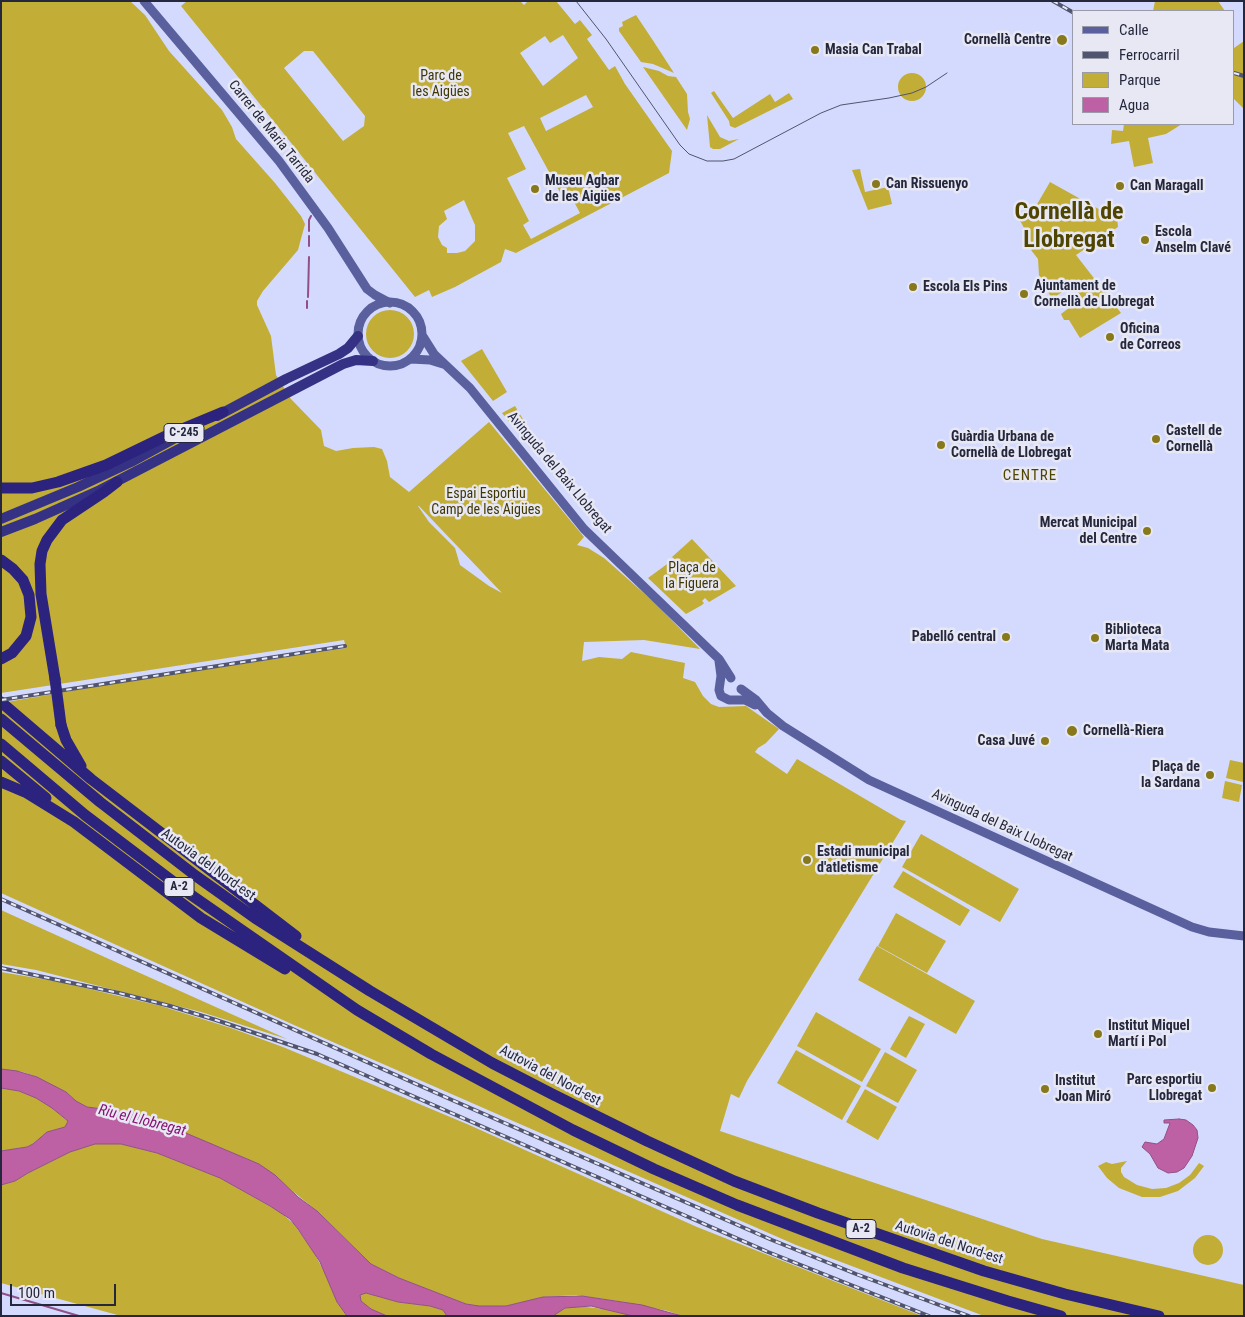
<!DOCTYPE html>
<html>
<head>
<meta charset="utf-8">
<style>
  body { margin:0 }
  #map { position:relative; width:1245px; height:1317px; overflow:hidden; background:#d4dafd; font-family:"Roboto Condensed",sans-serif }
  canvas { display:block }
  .frame { position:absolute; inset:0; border:2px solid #25273d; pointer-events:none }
  .legend { position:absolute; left:1072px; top:10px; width:162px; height:115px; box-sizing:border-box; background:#e7e8f4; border:1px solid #999bab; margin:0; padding:6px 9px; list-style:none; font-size:15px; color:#25273d }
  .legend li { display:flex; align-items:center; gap:10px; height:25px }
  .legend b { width:25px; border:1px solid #999bab }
  .scale { position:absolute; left:10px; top:1284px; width:106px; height:22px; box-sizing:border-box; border:2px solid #25273d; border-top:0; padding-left:6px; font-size:15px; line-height:18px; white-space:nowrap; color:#25273d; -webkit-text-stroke:4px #e7e8f4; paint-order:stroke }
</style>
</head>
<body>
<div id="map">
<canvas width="1245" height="1317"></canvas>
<div class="frame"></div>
<ul class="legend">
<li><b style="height:6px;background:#5a609e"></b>Calle</li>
<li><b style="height:6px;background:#51546e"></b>Ferrocarril</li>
<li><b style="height:14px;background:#c2ad37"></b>Parque</li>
<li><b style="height:14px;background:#be61a4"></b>Agua</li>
</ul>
<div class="scale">100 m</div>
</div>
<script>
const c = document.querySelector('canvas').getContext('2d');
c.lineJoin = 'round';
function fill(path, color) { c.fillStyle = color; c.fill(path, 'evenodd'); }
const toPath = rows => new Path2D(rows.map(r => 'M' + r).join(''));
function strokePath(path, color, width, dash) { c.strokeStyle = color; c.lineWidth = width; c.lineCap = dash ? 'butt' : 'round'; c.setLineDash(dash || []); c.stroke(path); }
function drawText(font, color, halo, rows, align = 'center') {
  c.font = font + ' "Roboto Condensed",sans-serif'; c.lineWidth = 5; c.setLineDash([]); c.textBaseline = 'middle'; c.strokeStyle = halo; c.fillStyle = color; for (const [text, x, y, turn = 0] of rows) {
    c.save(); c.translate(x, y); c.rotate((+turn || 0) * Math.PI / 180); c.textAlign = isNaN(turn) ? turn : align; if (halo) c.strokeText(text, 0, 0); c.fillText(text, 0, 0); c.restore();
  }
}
const green = toPath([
  [1,1,130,1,145,15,169,51,222,110,232,127,236,139,275,183,301,216,305,224,298,250,263,291,257,301,257,305,271,336,276,375,291,399,321,430,324,446,336,451,353,448,374,447,382,449,387,461,390,477,409,492,489,422,584,537,577,545,588,548,604,558,655,603,700,649,644,640,584,642,582,661,599,657,622,659,631,652,685,663,683,678,695,682,703,696,711,704,719,707,746,706,779,729,766,743,758,748,755,752,787,774,797,759,901,820,906,821,747,1081,739,1098,731,1094,720,1131,1042,1239,1244,1285,1244,1316,984,1316,796,1245,294,1025,1,893,1,703,99,686,346,648,344,640,1,693],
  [418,506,419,506,502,593,489,586,460,565,455,548,429,522],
  [187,1,520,1,524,5,528,1,556,1,575,24,580,20,592,35,587,39,609,70,615,66,625,84,672,151,669,173,516,253,505,249,501,262,455,287,432,297,429,290,415,297,181,6],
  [563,35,578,58,543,86,520,53,545,36,550,43],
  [304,51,313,51,365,116,364,126,343,141,284,68],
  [586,95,593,107,546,131,540,118],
  [524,126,566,203,573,200,580,213,531,239,523,225,529,221,507,178,526,169,508,133],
  [464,200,475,225,475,241,465,251,457,253,447,253,447,248,442,245,438,237,439,226,447,219,444,211],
  [1155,1,1218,1,1225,11,1153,11],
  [636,15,654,42,674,73,653,64,641,62,619,31,619,28,623,26,622,22],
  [1244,41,1244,109,1234,99,1234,48],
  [643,67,659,71,668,76,676,77,687,94,688,112,690,119,687,130],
  '898 87a14 14 0 1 1 28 0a14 14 0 1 1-28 0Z',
  [714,91,733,118,770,94,775,102,789,93,793,99,735,128,730,126,729,121,711,93],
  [707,115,720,137,729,141,739,139,720,149,713,149,710,147],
  [1124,124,1182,124,1166,134,1148,138,1153,163,1134,167,1129,141,1111,144,1112,130,1123,131],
  [860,169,865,192,888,187,892,204,868,210,852,170],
  [1050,182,1104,212,1117,217,1118,227,1076,255,1121,313,1080,338,1069,320,1064,320,1061,314,1082,298,1072,285,1052,299,1039,275,1038,259,1031,250,1034,248,1022,224,1018,218,1016,218,1015,214,1036,206],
  '366 334a24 24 0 1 1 48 0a24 24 0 1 1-48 0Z',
  [482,349,507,392,493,401,461,361],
  [515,406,539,446,532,450,502,413],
  [692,539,736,586,709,602,705,598,702,601,704,603,702,605,686,614,648,578,674,559,672,557],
  [1230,760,1244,763,1243,782,1226,778],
  [1225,781,1242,785,1239,802,1222,798],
  [921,834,1019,889,1000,922,902,867],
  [903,871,970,910,960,926,893,887],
  [1,910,131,969,287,1039,201,1012,36,970,1,964],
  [896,913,946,941,927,973,878,946],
  [877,946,975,1001,956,1034,858,980],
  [1,972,60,982,161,1006,231,1028,283,1047,467,1124,697,1227,922,1316,682,1316,668,1311,623,1302,576,1295,543,1297,506,1306,479,1306,466,1304,399,1278,371,1264,317,1211,259,1164,161,1123,112,1111,87,1107,76,1101,66,1092,37,1077,23,1072,1,1069],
  [816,1012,881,1049,862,1082,797,1046],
  [909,1016,925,1024,906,1058,890,1049],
  [796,1050,861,1086,842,1120,777,1083],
  [885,1052,917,1070,898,1103,866,1086],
  [1,1088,19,1091,36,1098,52,1108,68,1121,65,1127,47,1132,33,1144,27,1147,1,1151],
  [865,1089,897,1107,878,1140,846,1122],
  [95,1144,121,1144,157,1153,220,1178,280,1212,294,1224,313,1251,325,1273,337,1302,347,1316,121,1316,1,1283,1,1185,15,1181,28,1173,70,1152],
  [1127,1161,1121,1168,1121,1172,1124,1177,1137,1185,1152,1189,1166,1188,1179,1183,1190,1175,1199,1163,1204,1166,1195,1178,1178,1191,1160,1197,1142,1197,1119,1188,1107,1178,1098,1166,1106,1162,1112,1164],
  '1193 1250a15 15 0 1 1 30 0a15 15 0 1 1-30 0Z',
  [366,1293,398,1302,430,1306,443,1310,448,1315,387,1316,371,1309,361,1301,360,1295],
  [578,1306,604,1309,633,1316,553,1316,565,1308]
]);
const water = toPath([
  [1,1069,17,1071,37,1077,66,1092,76,1101,87,1107,125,1112,155,1120,259,1164,275,1175,298,1197,317,1211,371,1264,399,1278,466,1304,479,1306,506,1306,543,1297,582,1296,642,1305,682,1316,633,1316,591,1306,565,1308,553,1316,447,1316,443,1310,430,1306,398,1302,366,1293,360,1295,361,1301,371,1309,387,1316,347,1316,337,1302,320,1262,298,1229,290,1219,270,1206,220,1178,157,1153,121,1144,95,1144,70,1152,28,1173,15,1181,1,1185,1,1151,27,1147,33,1144,47,1132,65,1127,68,1121,52,1108,36,1098,19,1091,1,1088,1,1069],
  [1179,1119,1186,1120,1193,1125,1197,1130,1198,1138,1192,1156,1184,1168,1177,1172,1168,1173,1158,1168,1150,1154,1142,1147,1145,1142,1157,1144,1164,1139,1170,1123,1164,1123,1164,1120,1179,1119]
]);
const stream = toPath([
  [309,231,309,220,311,216],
  [309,236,309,246],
  [308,297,309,257],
  [307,301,307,308],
  [1,1293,79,1316]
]);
const secondary = toPath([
  [144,1,279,161,328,228,367,289,375,295,390,303],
  '358 334a32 32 0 1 1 64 0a32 32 0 1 1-64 0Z',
  [422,335,434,354,470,388,584,529,719,659,731,678],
  [411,359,430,360,443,364],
  [719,661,721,676,719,690,721,696,729,700,745,700,755,705],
  [741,689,756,700,767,713,783,726,869,780,1192,927,1209,932,1244,936]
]);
const trunk = toPath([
  [217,416,286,379,339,354,348,348,358,336],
  [1,519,78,487,131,462,186,432],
  [1,532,35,519,100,490,343,364,356,360,373,361]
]);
const motorway = toPath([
  [1,488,32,488,58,482,106,465,170,434,223,412],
  [1,560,13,569,23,580,29,595,31,617,26,636,12,653,1,659],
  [55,679,41,594,40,564,42,551,47,540,62,520,104,492,117,482],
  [1,702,91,779,296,936],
  [1,719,100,802,196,876,255,918,370,991,492,1063,552,1094,647,1141,734,1181,818,1213,984,1271,1065,1294,1159,1316],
  [61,725,66,740,81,766],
  [1,744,85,815,184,890,357,1010,431,1054,573,1130,654,1169,737,1205,903,1268,1008,1301,1061,1316],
  [1,761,46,798],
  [1,782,27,793,74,822,201,918,285,969]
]);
const tram = toPath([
  [576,1,606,39,680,145,689,154,707,161,723,161,734,159,821,113,841,105,889,98,912,93,926,87,947,73]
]);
const rail = toPath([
  [1053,1,1074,13],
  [1234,73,1244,76],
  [1,700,345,646],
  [1,899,452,1100,772,1240,856,1274,969,1316],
  [1,968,119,993,170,1006,216,1020,317,1054,768,1252,929,1316]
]);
const motorwayBridge = toPath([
  [55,679,61,725]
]);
const markers = [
  [1062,40,6,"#88781c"],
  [815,50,5,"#88781c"],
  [876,184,5,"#88781c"],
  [1120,186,5,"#88781c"],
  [535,189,5,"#88781c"],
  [1145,240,5,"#88781c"],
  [913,287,5,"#88781c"],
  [1024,294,5,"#88781c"],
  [1110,337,5,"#88781c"],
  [1156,439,5,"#88781c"],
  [941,445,5,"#88781c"],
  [1147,531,5,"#88781c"],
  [1006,637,5,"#88781c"],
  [1095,638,5,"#88781c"],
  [1072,731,6,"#88781c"],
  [1045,741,5,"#88781c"],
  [1210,775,5,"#88781c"],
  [807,860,5,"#88781c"],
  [1098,1034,5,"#88781c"],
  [1212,1088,5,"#88781c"],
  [1045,1089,5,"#88781c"]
];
const shields = [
  [184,433,40],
  [179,887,30],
  [861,1229,30]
];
const shieldNames = [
  ["C-245",184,433],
  ["A-2",179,887],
  ["A-2",861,1229]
];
const poiNames = [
  ["Cornellà Centre",1051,40,"right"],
  ["Masia Can Trabal",825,50],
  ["Museu Agbar",545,181],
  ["de les Aigües",545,197],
  ["Can Rissuenyo",886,184],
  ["Can Maragall",1130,186],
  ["Escola",1155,232],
  ["Anselm Clavé",1155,248],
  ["Ajuntament de",1034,286],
  ["Cornellà de Llobregat",1034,302],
  ["Escola Els Pins",923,287],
  ["Oficina",1120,329],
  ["de Correos",1120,345],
  ["Castell de",1166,431],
  ["Cornellà",1166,447],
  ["Guàrdia Urbana de",951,437],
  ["Cornellà de Llobregat",951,453],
  ["Mercat Municipal",1137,523,"right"],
  ["del Centre",1137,539,"right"],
  ["Biblioteca",1105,630],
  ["Marta Mata",1105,646],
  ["Pabelló central",996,637,"right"],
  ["Cornellà-Riera",1083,731],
  ["Casa Juvé",1035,741,"right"],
  ["Plaça de",1200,767,"right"],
  ["la Sardana",1200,783,"right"],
  ["Estadi municipal",817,852],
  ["d'atletisme",817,868],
  ["Institut Miquel",1108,1026],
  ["Martí i Pol",1108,1042],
  ["Parc esportiu",1202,1080,"right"],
  ["Llobregat",1202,1096,"right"],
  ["Institut",1055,1081],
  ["Joan Miró",1055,1097]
];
const parkNames = [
  ["Parc de",441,76],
  ["les Aigües",441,92],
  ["Espai Esportiu",486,494],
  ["Camp de les Aigües",486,510],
  ["Plaça de",692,568],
  ["la Figuera",692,584]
];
const streetNames = [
  ["Carrer de Maria Tarrida",271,132,51],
  ["Avinguda del Baix Llobregat",559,473,50],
  ["Avinguda del Baix Llobregat",1002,826,25],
  ["Autovia del Nord-est",208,865,36],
  ["Autovia del Nord-est",550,1076,28],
  ["Autovia del Nord-est",949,1243,18]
];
const neighbourhoodNames = [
  ["CENTRE",1030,476]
];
const waterNames = [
  ["Riu el Llobregat",142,1121,14]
];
const townNames = [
  ["Cornellà de",1069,213],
  ["Llobregat",1069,241]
];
fill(green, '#c2ad37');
fill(water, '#be61a4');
strokePath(water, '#905085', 1);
strokePath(stream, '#905085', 2);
strokePath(secondary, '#5a609e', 9);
strokePath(trunk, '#353285', 10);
strokePath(motorway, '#2b237d', 11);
strokePath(tram, '#51546e', 1);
strokePath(rail, '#51546e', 4);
strokePath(rail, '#e7e8f4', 2, [5.5]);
strokePath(motorwayBridge, '#2b237d', 11);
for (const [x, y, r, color] of markers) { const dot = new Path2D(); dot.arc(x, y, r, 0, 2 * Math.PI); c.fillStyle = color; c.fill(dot); strokePath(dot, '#e7e8f4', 2); }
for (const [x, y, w] of shields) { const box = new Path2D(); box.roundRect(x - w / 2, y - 9.5, w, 19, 4); c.fillStyle = '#e7e8f4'; c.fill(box); strokePath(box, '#25273d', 1); }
drawText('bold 12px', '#25273d', null, shieldNames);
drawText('bold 14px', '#25273d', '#e7e8f4', poiNames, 'left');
drawText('14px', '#403700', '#e7e8f4', parkNames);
drawText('14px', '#25273d', '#e7e8f4', streetNames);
c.letterSpacing = '1px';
drawText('15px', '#4f4400', '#e7e8f4', neighbourhoodNames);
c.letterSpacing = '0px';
drawText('italic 15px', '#881370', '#e7e8f4', waterNames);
drawText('bold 24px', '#4f4400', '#e7e8f4', townNames);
</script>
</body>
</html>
